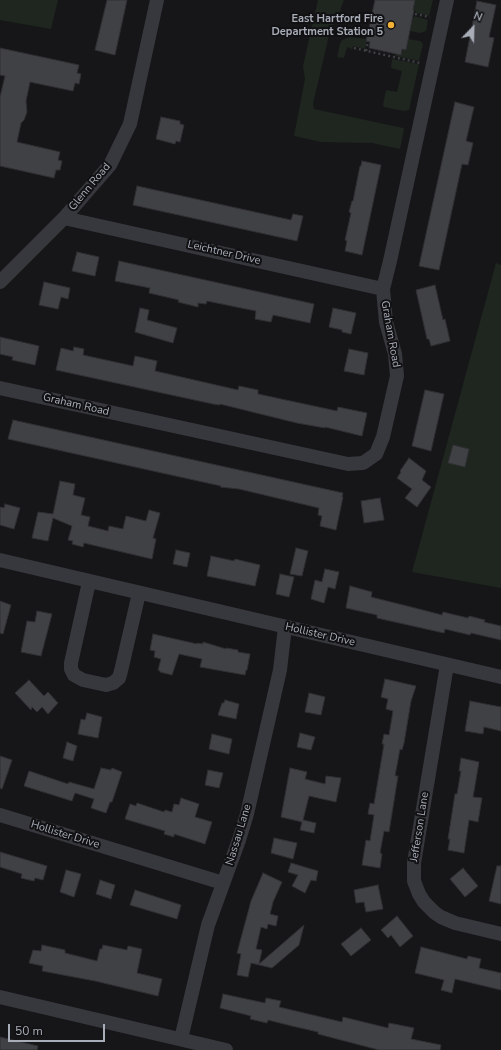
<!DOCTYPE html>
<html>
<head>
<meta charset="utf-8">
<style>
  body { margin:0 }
  #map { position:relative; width:501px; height:1050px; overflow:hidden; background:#161618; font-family:"Nunito Sans",sans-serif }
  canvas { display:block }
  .north { position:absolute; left:453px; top:8px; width:40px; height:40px; -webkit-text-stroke:3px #111113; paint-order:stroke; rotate:23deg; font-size:11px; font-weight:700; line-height:16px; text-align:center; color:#a8adb8 }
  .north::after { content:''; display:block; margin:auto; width:14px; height:18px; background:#a8adb8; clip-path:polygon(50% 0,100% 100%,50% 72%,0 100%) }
  .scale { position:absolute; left:8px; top:1024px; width:97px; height:18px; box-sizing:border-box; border:2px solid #a8adb8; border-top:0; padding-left:5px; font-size:12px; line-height:14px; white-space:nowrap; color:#a8adb8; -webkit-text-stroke:3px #111113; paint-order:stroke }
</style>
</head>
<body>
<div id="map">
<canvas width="501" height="1050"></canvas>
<div class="north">N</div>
<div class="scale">50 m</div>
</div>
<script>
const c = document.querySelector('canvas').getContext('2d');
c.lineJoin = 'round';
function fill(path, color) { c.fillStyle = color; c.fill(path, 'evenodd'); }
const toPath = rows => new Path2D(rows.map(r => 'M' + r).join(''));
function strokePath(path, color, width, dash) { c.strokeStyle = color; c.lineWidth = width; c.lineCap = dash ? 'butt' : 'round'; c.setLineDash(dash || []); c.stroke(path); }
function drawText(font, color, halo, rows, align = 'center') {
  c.font = font + ' "Nunito Sans",sans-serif'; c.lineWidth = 4; c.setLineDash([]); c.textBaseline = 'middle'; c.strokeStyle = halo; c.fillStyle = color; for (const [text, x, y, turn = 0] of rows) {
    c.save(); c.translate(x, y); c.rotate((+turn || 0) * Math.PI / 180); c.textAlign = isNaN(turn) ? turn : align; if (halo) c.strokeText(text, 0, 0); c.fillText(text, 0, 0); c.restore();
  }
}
const green = toPath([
  [0,0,58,0,51,29,0,20],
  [318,0,344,0,338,16,330,31,313,104,314,109,403,128,404,129,400,149,372,143,321,142,294,136,305,79,303,66],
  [415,0,433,0,429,16,416,13,415,10,413,10],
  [414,16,428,20,426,31,420,33,410,31,413,18,414,18],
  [350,37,367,39,365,49,353,46,352,49,347,47,344,58,337,57,340,44,342,40],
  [408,39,420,41,423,44,419,61,395,56,396,54,401,55,402,49,406,50],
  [392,59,419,64,409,110,404,111,384,107,383,105,386,90,397,92,402,71,391,68],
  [496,263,501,265,501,588,412,572]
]);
const building = toPath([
  [107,0,127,0,115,55,95,50,107,0],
  [375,0,415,0,413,10,414,10,406,50,402,49,401,55,369,48,370,42,366,41,375,0],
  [477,1,496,5,489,37,494,38,488,67,465,62,477,1],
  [0,48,79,65,77,73,81,74,79,84,75,83,73,91,30,82,26,101,27,112,24,120,21,123,17,142,60,152,58,160,62,161,60,170,56,170,54,178,0,166,0,97,5,76,0,75,0,48],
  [455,102,474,107,466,141,473,143,468,165,462,164,439,270,419,266,455,102],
  [161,117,180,121,180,124,184,125,180,142,176,141,175,144,156,139,161,117],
  [362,161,381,165,362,255,345,251,347,241,345,240,351,213,349,212,352,201,353,201,360,166,361,166,362,161],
  [137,186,291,220,293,214,303,216,297,241,133,205,137,186],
  [77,252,99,257,95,276,72,271,77,252],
  [119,261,314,304,310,323,273,315,271,322,255,319,256,311,207,301,206,304,198,303,198,307,178,302,179,300,149,293,150,288,115,281,119,261],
  [44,282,70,288,68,299,61,297,58,309,39,305,44,282],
  [435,285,443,320,445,319,450,341,431,346,429,339,427,339,416,290,435,285],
  [140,308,149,310,147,320,177,328,173,343,135,332,140,308],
  [333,308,356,313,351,334,342,332,342,330,329,327,333,308],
  [0,337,39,346,35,365,12,360,13,357,0,354,0,337],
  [74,347,84,349,83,355,133,366,135,356,157,361,155,371,238,390,239,386,258,390,258,394,337,411,338,407,367,413,362,436,325,427,325,428,297,423,220,404,220,405,213,404,56,370,61,348,73,351,74,347],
  [349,349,368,353,364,375,344,371,349,349],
  [425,390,444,394,431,451,412,446,425,390],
  [13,420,343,493,342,497,343,497,336,530,320,526,322,516,318,515,319,508,239,489,220,487,221,486,8,439,13,420],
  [453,445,469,449,465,467,448,463,453,445],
  [409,458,426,471,422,480,431,487,417,507,405,498,412,489,397,478,401,472,400,471,409,458],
  [60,481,75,484,73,495,85,498,81,515,90,517,88,526,108,531,109,526,123,529,126,516,146,521,149,510,160,513,153,538,156,539,152,559,84,543,83,547,72,544,73,541,68,540,72,526,53,518,48,541,32,538,38,512,53,514,60,481],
  [380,498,384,520,364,523,361,501,380,498],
  [5,504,20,508,14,529,0,525,0,507,4,508,5,504],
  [296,548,308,551,302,576,290,574,296,548],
  [176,550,190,553,187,567,173,564,176,550],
  [211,556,234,561,235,559,260,565,255,586,207,576,211,556],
  [325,569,339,572,335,589,328,587,324,603,311,599,315,580,322,582,325,569],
  [280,574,294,577,289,597,276,594,280,574],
  [350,586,372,592,371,597,411,607,442,615,443,612,468,618,469,616,485,620,484,622,501,626,501,640,471,633,470,635,445,629,444,633,377,618,377,615,346,608,350,586],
  [0,601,11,605,3,634,0,633,0,601],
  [37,611,52,614,41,656,21,652,27,621,35,622,37,611],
  [153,634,197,644,197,643,203,644,203,642,226,649,226,648,238,650,238,652,250,654,247,670,246,670,245,675,200,667,202,659,179,654,172,675,160,672,160,671,158,670,161,659,154,657,155,651,150,650,153,634],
  [385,679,416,686,411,701,404,743,402,750,400,749,395,776,398,776,389,832,384,831,380,853,382,854,380,868,362,865,366,840,370,841,374,815,368,814,370,803,374,804,384,744,382,744,384,734,389,735,393,711,386,709,388,699,381,697,385,679],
  [29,680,44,696,48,692,58,703,48,714,42,707,37,712,32,707,31,710,15,693,29,680],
  [309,693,325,697,321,715,305,712,309,693],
  [225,700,239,704,236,719,218,715,222,703,224,703,225,700],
  [470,701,501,707,501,731,484,727,483,734,465,731,470,701],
  [87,713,102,717,98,738,78,734,81,719,85,720,87,713],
  [300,733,315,737,311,750,297,747,300,733],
  [212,734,232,739,229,754,209,749,212,734],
  [67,742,77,746,73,761,63,758,67,742],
  [0,756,12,760,2,789,0,788,0,756],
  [461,758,479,762,473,797,482,798,478,822,469,820,464,853,448,850,450,839,448,839,455,794,457,794,461,771,459,771,461,758],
  [101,768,111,770,112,768,122,772,112,802,110,802,106,813,91,808,94,799,75,793,72,801,24,786,29,771,68,784,69,782,94,789,101,768],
  [290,768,307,772,305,779,325,784,326,776,341,778,336,802,309,796,303,820,316,823,314,833,300,830,302,822,281,817,290,768],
  [208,770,223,773,219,788,205,785,208,770],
  [181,798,199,804,195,817,212,822,205,844,174,834,174,837,164,834,165,831,125,819,130,804,136,806,137,803,164,812,165,810,172,812,174,804,179,805,181,798],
  [274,838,297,843,293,859,271,853,274,838],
  [0,852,47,866,43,880,35,878,34,881,21,878,22,874,0,867,0,852],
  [291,863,318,871,316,881,311,880,305,893,292,886,298,875,288,872,291,863],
  [497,866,501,866,501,904,489,901,497,866],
  [463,868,478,886,465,897,450,879,463,868],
  [66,870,81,874,74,897,60,892,66,870],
  [263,873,282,882,273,902,270,914,278,916,276,926,268,924,267,929,261,927,256,949,262,950,259,964,304,925,299,945,272,968,251,963,248,977,237,975,241,954,237,953,251,901,263,873],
  [100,880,115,885,111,899,96,894,100,880],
  [378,885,383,909,366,912,364,902,356,903,354,890,378,885],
  [135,890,181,905,177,919,130,905,135,890],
  [397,916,413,936,400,947,391,935,388,938,381,930,397,916],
  [361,928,371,940,351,956,341,944,361,928],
  [42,945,65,950,65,953,97,961,100,949,102,949,103,945,127,950,128,946,142,949,137,973,162,979,158,996,95,981,42,971,43,966,29,963,33,950,41,951,42,945],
  [421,947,467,959,468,956,481,959,479,968,501,973,501,990,455,979,452,993,441,990,444,980,415,973,421,947],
  [223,994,265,1003,266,998,281,1001,279,1007,342,1022,343,1017,388,1028,389,1023,414,1028,411,1039,441,1045,440,1050,379,1050,318,1034,318,1032,292,1026,268,1020,267,1023,250,1019,251,1016,220,1008,223,994],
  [0,1037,38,1046,37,1050,0,1050,0,1037]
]);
const path = toPath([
  [415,14,430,17],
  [354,48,420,63],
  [366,51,368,41]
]);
const street = toPath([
  [64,218,383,289],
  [0,282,64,218,110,165,130,124,157,0],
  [0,388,348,464,363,463,376,454,383,437,397,376,395,354,386,322,383,289,390,261,447,0],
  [0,560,501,677],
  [89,582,71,663,71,669,74,675,83,680,106,685,113,683,119,678,121,671,139,593],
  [447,665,414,863,414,881,419,894,424,902,435,913,441,917,455,923,501,934],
  [0,815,223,883],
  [0,997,226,1050],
  [181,1039,208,925,239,840,247,814,280,670,285,627]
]);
const markers = [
  [391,25,4,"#f2b134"]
];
const poiNames = [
  ["East Hartford Fire",383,19],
  ["Department Station 5",383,32]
];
const streetNames = [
  ["Glenn Road",90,187,-50],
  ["Leichtner Drive",224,253,13],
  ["Graham Road",390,334,80],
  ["Graham Road",76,405,13],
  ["Hollister Drive",320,635,13],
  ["Jefferson Lane",420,827,-81],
  ["Hollister Drive",65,835,17],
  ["Nassau Lane",239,835,-73]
];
fill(green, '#1e261f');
fill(building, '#404145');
strokePath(building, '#303034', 1);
strokePath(path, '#3d3f44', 2.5, [2, 3]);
strokePath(street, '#37383d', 14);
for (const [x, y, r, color] of markers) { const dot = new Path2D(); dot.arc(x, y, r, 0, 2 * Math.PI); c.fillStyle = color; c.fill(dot); strokePath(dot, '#111113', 1.5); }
drawText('bold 11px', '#a8adb8', '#111113', poiNames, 'right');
drawText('11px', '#a8adb8', '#111113', streetNames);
</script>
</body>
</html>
